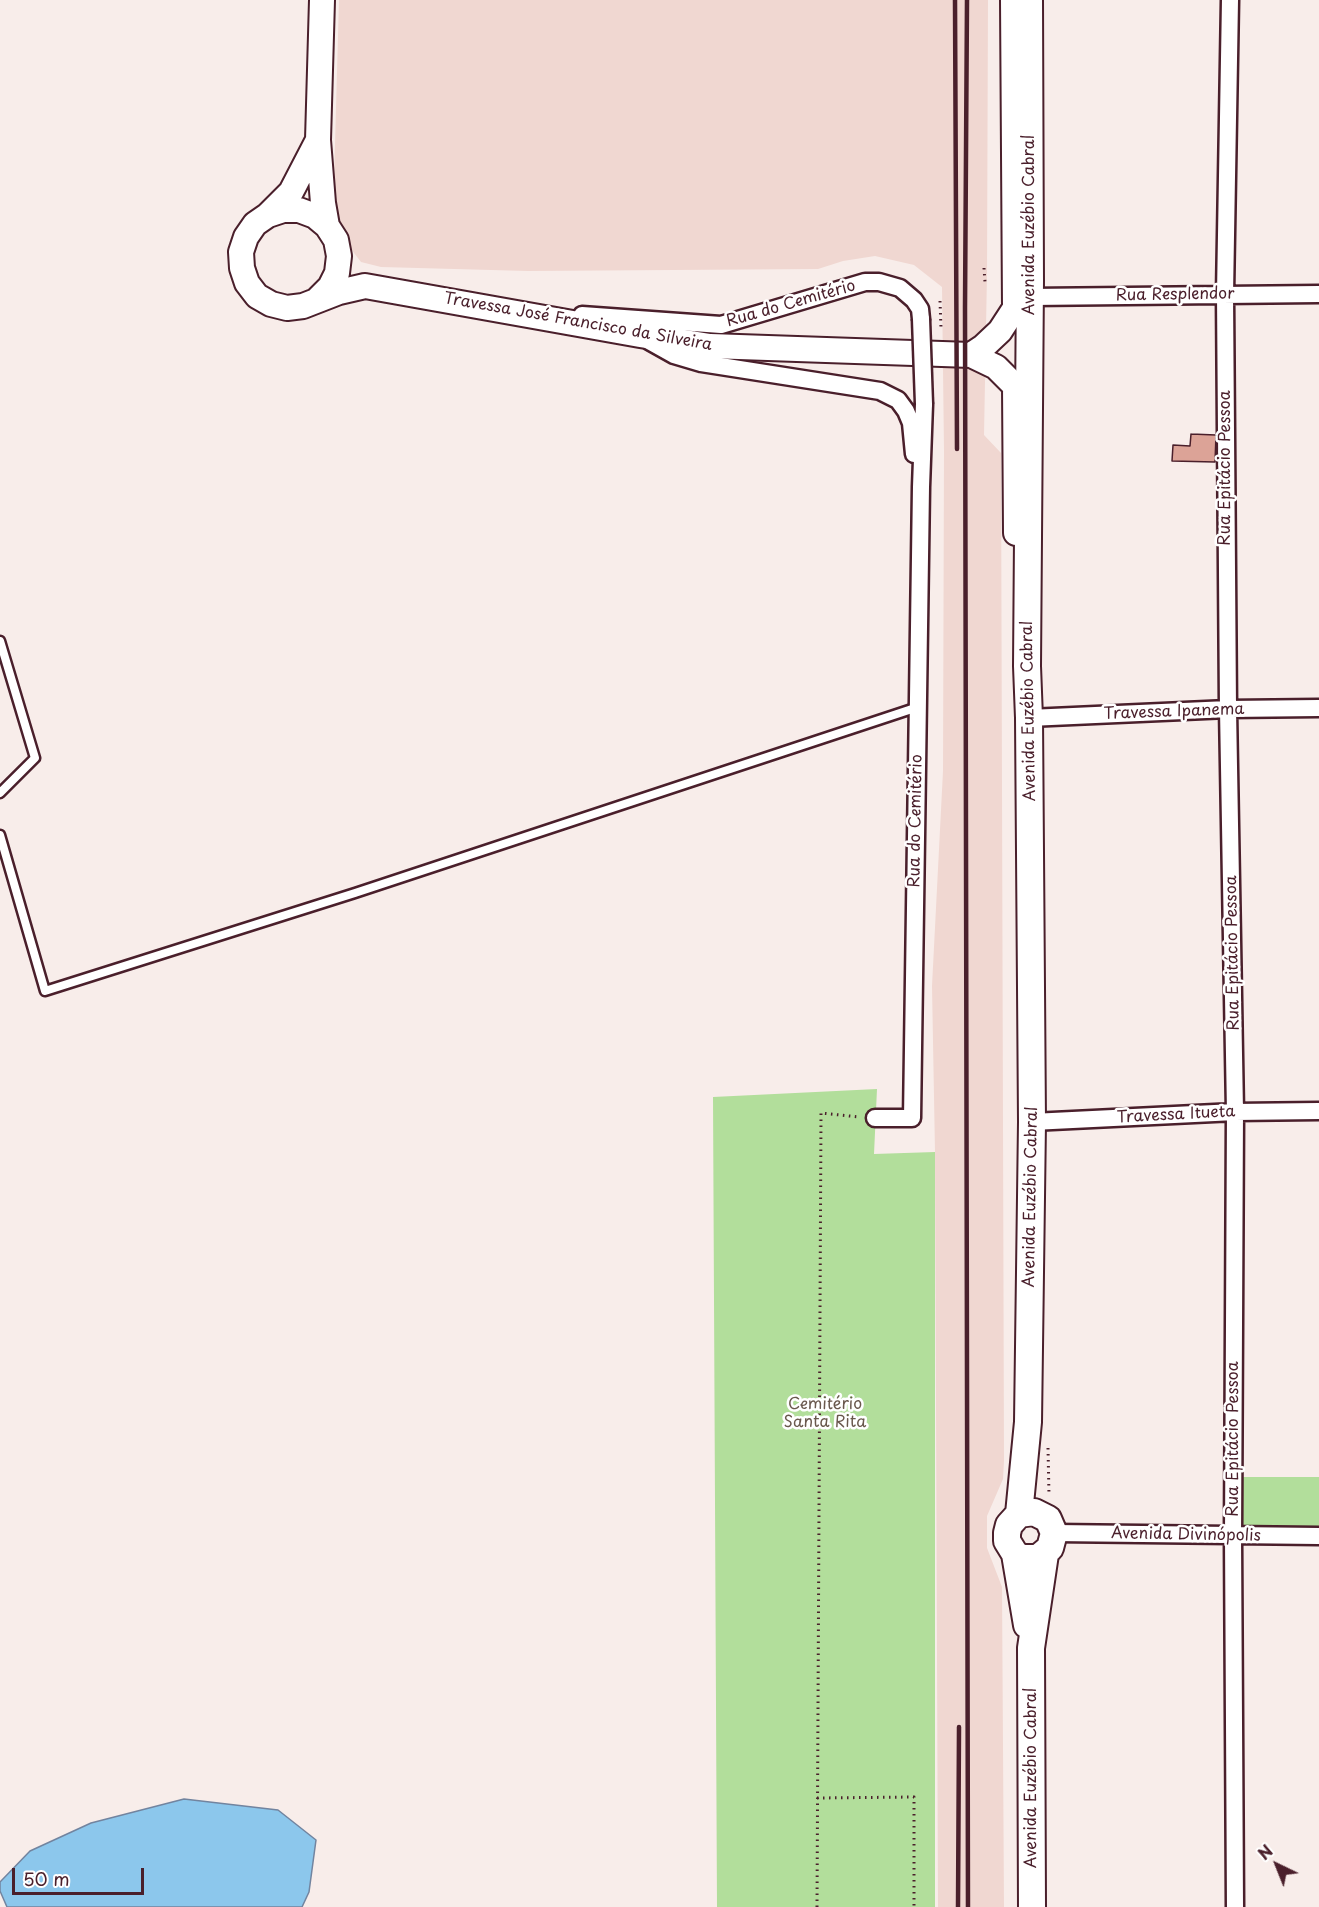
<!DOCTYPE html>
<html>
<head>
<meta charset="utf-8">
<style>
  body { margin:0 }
  #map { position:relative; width:1319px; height:1907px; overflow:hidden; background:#f8edea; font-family:"Playpen Sans",sans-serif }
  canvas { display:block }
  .north { position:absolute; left:1247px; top:1835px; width:60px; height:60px; -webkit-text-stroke:4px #fff; paint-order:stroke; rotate:317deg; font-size:16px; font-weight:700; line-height:24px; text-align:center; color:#4a1f2b }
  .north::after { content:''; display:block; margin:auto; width:21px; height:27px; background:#4a1f2b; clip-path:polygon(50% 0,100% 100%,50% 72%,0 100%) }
  .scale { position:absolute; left:12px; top:1868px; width:132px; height:27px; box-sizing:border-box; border:3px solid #4a1f2b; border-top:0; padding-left:8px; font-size:18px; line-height:21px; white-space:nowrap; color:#4a1f2b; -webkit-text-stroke:4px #fff; paint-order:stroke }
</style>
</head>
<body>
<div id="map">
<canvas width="1319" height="1907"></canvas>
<div class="north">N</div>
<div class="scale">50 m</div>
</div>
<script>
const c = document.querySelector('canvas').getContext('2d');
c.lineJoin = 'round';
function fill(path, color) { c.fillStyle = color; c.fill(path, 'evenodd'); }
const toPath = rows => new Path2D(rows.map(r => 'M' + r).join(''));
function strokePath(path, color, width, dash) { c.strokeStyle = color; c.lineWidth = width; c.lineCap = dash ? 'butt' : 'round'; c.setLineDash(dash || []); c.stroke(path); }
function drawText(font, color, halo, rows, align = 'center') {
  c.font = font + ' "Playpen Sans",sans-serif'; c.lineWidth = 5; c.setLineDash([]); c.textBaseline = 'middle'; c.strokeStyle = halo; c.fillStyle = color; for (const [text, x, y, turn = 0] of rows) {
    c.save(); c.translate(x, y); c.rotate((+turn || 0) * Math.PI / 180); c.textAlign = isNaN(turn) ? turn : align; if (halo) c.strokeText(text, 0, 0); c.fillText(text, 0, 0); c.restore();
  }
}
const built = toPath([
  [339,0,988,0,987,274,984,435,1001,453,1004,1461,1003,1479,987,1516,987,1548,1002,1587,1004,1907,938,1907,935,1152,932,986,943,771,944,451,942,287,914,265,875,256,843,261,818,269,528,271,381,267,361,262,338,232,333,216]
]);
const green = toPath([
  [877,1089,874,1154,935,1152,935,1907,717,1907,713,1097],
  [1238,1477,1319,1477,1319,1528,1238,1529]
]);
const water = toPath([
  [184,1799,278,1810,316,1840,309,1892,302,1907,7,1907,0,1891,0,1882,30,1851,91,1823,184,1799]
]);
const building = toPath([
  [1191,434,1216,435,1215,462,1172,461,1173,445,1190,446,1191,434]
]);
const path = toPath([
  [984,268,985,282],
  [940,301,941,328],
  [1048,1448,1049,1495],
  [817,1798,914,1797,914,1907],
  [817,1907,821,1113,859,1117]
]);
const lane = toPath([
  [0,641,35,758,0,793],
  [0,835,45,991,355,893,918,707]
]);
const street = toPath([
  [1230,0,1225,294,1228,709,1235,1112,1233,1536,1235,1907],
  [1030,297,1319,294],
  [582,315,721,325,865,282,879,282,900,288,914,300,920,309,921,319],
  [649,341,674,355,701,363,880,391,898,400,906,411,911,423,914,454],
  [1029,718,1228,709,1319,708],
  [875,1118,912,1118,921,487,924,404],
  [1032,1122,1235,1112,1319,1111],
  [1054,1533,1319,1536]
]);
const secondary = toPath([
  [322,0,318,140,323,203,327,226],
  [318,140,291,192,268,215,255,224,246,237,241,252,242,268,247,283,257,296,271,304,287,308,303,306,339,292,365,286,640,335,710,346,971,355,996,367,1015,386,1016,533],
  [268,215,283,210,299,210,315,216,327,226,336,240,339,256,337,273,330,287,318,299],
  [971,355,983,347,1000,331,1015,308,1013,0]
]);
const primary = toPath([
  [1019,1514,1028,1422,1032,1122,1029,718,1027,666,1030,280,1029,0],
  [1015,1554,1022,1558,1038,1558,1050,1548,1054,1533,1048,1519,1034,1512,1019,1514,1009,1525,1007,1533,1007,1541,1015,1554,1027,1625],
  [1032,1907,1031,1648,1045,1554]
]);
const rail = toPath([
  [955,0,957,449],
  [967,0,965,307,968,1907],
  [958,1907,959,1727]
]);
const streetBridge = toPath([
  [921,319,924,404]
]);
const streetNames = [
  ["Avenida Euzébio Cabral",1030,225,-90],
  ["Rua Resplendor",1175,295,-1],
  ["Rua do Cemitério",791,304,-16],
  ["Travessa José Francisco da Silveira",578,322,10],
  ["Rua Epitácio Pessoa",1226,468,-90],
  ["Avenida Euzébio Cabral",1029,711,-91],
  ["Travessa Ipanema",1174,712,-2],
  ["Rua do Cemitério",916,821,-89],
  ["Rua Epitácio Pessoa",1233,953,-91],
  ["Travessa Itueta",1176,1115,-3],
  ["Avenida Euzébio Cabral",1031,1197,-89],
  ["Rua Epitácio Pessoa",1234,1439,-90],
  ["Avenida Divinópolis",1186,1535,1],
  ["Avenida Euzébio Cabral",1032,1778,-90]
];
const parkNames = [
  ["Cemitério",825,1405],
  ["Santa Rita",825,1423]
];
fill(built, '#f0d7d1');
fill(green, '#b2de9b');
fill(water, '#8cc7ec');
strokePath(water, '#72849f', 1.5);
fill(building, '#dca397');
strokePath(building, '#4a1f2b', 1.5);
strokePath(lane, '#4a1f2b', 13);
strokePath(street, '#4a1f2b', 21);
strokePath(secondary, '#4a1f2b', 28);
strokePath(primary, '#4a1f2b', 30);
strokePath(path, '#4a1f2b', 3, [1.5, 4.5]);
strokePath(lane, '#fff', 8);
strokePath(street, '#fff', 16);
strokePath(secondary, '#fff', 24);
strokePath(primary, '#fff', 26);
strokePath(rail, '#4a1f2b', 4.5);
strokePath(streetBridge, '#4a1f2b', 21, []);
strokePath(streetBridge, '#fff', 16);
drawText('16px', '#4a1f2b', '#fff', streetNames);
drawText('16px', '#69584d', '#fff', parkNames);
</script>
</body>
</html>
